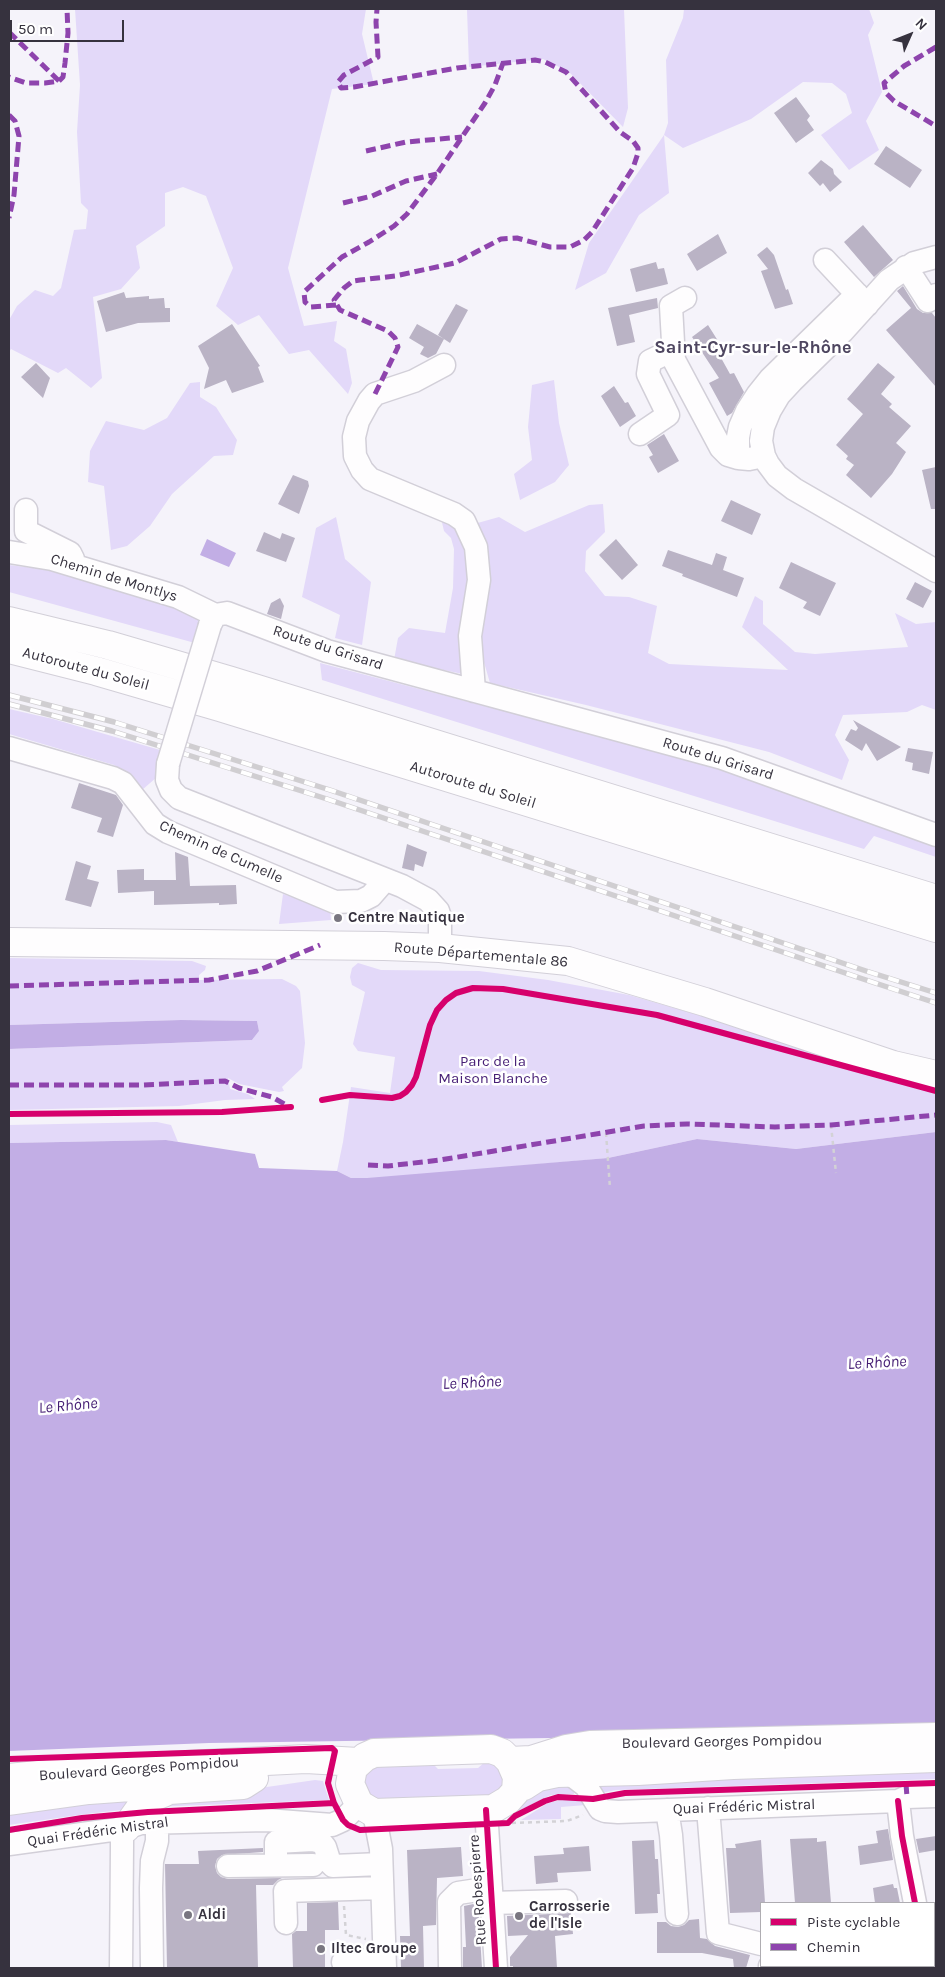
<!DOCTYPE html>
<html>
<head>
<meta charset="utf-8">
<style>
  body { margin:0 }
  #map { position:relative; width:945px; height:1977px; overflow:hidden; background:#f5f3fa; font-family:Karla,sans-serif }
  canvas { display:block }
  .frame { position:absolute; inset:0; border:10px solid #36323e; pointer-events:none }
  .legend { position:absolute; left:760px; top:1902px; width:175px; height:65px; box-sizing:border-box; background:#fff; border:1px solid #afadb2; margin:0; padding:6px 9px; list-style:none; font-size:15px; color:#36323e }
  .legend li { display:flex; align-items:center; gap:10px; height:25px }
  .legend b { width:25px; border:1px solid #afadb2 }
  .north { position:absolute; left:885px; top:10px; width:50px; height:50px; -webkit-text-stroke:4px #fff; paint-order:stroke; rotate:46deg; font-size:14px; font-weight:700; line-height:20px; text-align:center; color:#36323e }
  .north::after { content:''; display:block; margin:auto; width:18px; height:22px; background:#36323e; clip-path:polygon(50% 0,100% 100%,50% 72%,0 100%) }
  .scale { position:absolute; left:10px; top:20px; width:114px; height:22px; box-sizing:border-box; border:2px solid #36323e; border-top:0; padding-left:6px; font-size:15px; line-height:18px; white-space:nowrap; color:#36323e; -webkit-text-stroke:4px #fff; paint-order:stroke }
</style>
</head>
<body>
<div id="map">
<canvas width="945" height="1977"></canvas>
<div class="frame"></div>
<ul class="legend">
<li><b style="height:6px;background:#d6006c"></b>Piste cyclable</li>
<li><b style="height:6px;background:#8e44ad"></b>Chemin</li>
</ul>
<div class="north">N</div>
<div class="scale">50 m</div>
</div>
<script>
const c = document.querySelector('canvas').getContext('2d');
c.lineJoin = 'round';
function fill(path, color) { c.fillStyle = color; c.fill(path, 'evenodd'); }
const toPath = rows => new Path2D(rows.map(r => 'M' + r).join(''));
function strokePath(path, color, width, dash) { c.strokeStyle = color; c.lineWidth = width; c.lineCap = dash ? 'butt' : 'round'; c.setLineDash(dash || []); c.stroke(path); }
function drawText(font, color, halo, rows, align = 'center') {
  c.font = font + ' Karla,sans-serif'; c.lineWidth = 5; c.setLineDash([]); c.textBaseline = 'middle'; c.strokeStyle = halo; c.fillStyle = color; for (const [text, x, y, turn = 0] of rows) {
    c.save(); c.translate(x, y); c.rotate((+turn || 0) * Math.PI / 180); c.textAlign = isNaN(turn) ? turn : align; if (halo) c.strokeText(text, 0, 0); c.fillText(text, 0, 0); c.restore();
  }
}
const green = toPath([
  [75,9,366,9,362,34,374,84,332,89,288,268,304,326,337,321,334,341,346,349,352,383,348,394,309,350,289,354,259,315,238,325,216,306,233,268,206,196,183,187,165,193,165,226,136,246,140,268,121,289,93,297,102,378,91,388,66,368,58,373,11,349,9,352,9,320,17,306,35,290,53,296,61,288,74,230,86,229,88,210,81,203,77,132,80,85],
  [467,9,624,9,628,108,623,127,569,72,543,59,469,67],
  [684,9,869,9,874,23,868,35,882,92,866,121,879,150,849,170,821,135,852,113,846,94,832,83,803,82,751,119,683,148,664,135,669,193,639,215,606,273,575,290,589,243,664,135,668,123,666,60,683,18],
  [554,380,559,423,569,465,555,482,520,500,514,474,532,460,528,427,532,385],
  [200,382,200,397,216,407,237,440,233,455,214,456,172,494,150,526,127,546,111,550,104,486,88,482,90,451,106,421,144,430,167,418,190,383],
  [603,504,605,532,586,551,585,571,605,596,629,597,657,606,648,653,669,664,788,670,742,627,755,596,763,601,763,624,795,652,815,654,908,647,895,613,916,624,936,622,936,710,922,705,907,712,843,715,835,735,849,760,842,780,769,752,586,705,490,683,477,638,474,524,499,517,525,532,589,505],
  [440,514,457,522,472,555,463,674,394,660,398,638,409,628,445,633,453,588,454,549,451,538,444,531],
  [336,517,345,559,371,582,362,645,335,638,340,615,302,597,316,528],
  [9,565,66,572,194,615,201,623,195,643,9,592],
  [320,663,714,766,936,847,936,857,874,836,864,849,322,680],
  [9,709,53,719,160,750,156,768,157,777,142,790,126,773,114,765,9,734],
  [283,894,330,909,331,920,279,924],
  [9,958,192,961,206,966,205,970,199,975,199,980,282,979,296,986,300,991,305,1043,302,1068,282,1087,284,1091,279,1092,239,1084,228,1078,230,1089,248,1094,255,1099,225,1100,179,1106,9,1110,9,1049,252,1040,259,1031,257,1021,181,1020,9,1025],
  [358,963,381,970,479,971,548,980,629,995,716,1020,936,1087,936,1132,796,1149,697,1139,608,1158,384,1178,351,1178,337,1171,343,1142,351,1087,390,1093,395,1057,358,1051,353,1044,365,992,352,985,350,977,352,968],
  [157,1122,171,1125,178,1142,166,1140,9,1143,9,1125],
  [486,1761,491,1761,504,1773,504,1786,496,1796,379,1801,368,1795,363,1784,366,1772,375,1765,431,1762,438,1769,478,1768],
  [936,1772,936,1779,616,1790,597,1794,583,1777],
  [315,1780,323,1781,329,1800,152,1807,157,1803],
  [563,1783,574,1788,574,1794,551,1795,519,1811,517,1809,528,1795],
  [153,1789,131,1809,86,1814,9,1825,9,1810],
  [565,1799,585,1802,586,1805,561,1807,561,1819,521,1820,548,1803]
]);
const water = toPath([
  [207,539,236,553,229,567,200,555],
  [181,1020,257,1021,259,1031,252,1040,9,1049,9,1025],
  [936,1132,936,1725,550,1738,209,1743,9,1751,9,1143,166,1140,255,1154,259,1168,337,1171,351,1178,367,1178,608,1158,697,1139,796,1149]
]);
const building = toPath([
  [796,97,810,116,807,120,814,130,796,143,774,113],
  [886,146,922,170,910,188,874,164],
  [821,160,833,169,834,174,842,182,830,192,823,183,820,186,808,173],
  [863,225,893,260,874,277,844,242],
  [718,234,727,253,697,271,687,254],
  [767,247,774,255,786,290,788,289,793,304,775,309,761,271,768,269,757,255],
  [656,262,658,269,664,268,668,284,636,292,630,269],
  [903,286,917,309,923,313,932,313,936,318,936,387,886,330,911,308,897,291],
  [124,292,126,298,149,296,149,299,164,298,165,308,170,308,170,322,138,323,106,332,97,301],
  [657,298,658,308,629,315,635,342,617,346,608,308],
  [456,304,468,310,450,343,438,335],
  [232,324,260,366,258,367,264,382,232,393,226,380,204,389,209,368,198,346],
  [417,324,444,339,436,354,428,358,420,354,424,347,409,338],
  [708,325,725,352,720,356,730,374,734,373,744,392,732,413,727,416,709,383,719,378,692,337],
  [36,363,50,378,43,398,21,377],
  [878,363,895,377,881,394,892,404,889,407,911,426,896,443,906,452,892,474,871,498,846,475,854,465,846,459,848,456,836,445,863,414,847,399],
  [614,386,625,403,628,402,636,416,620,427,601,396],
  [664,434,679,461,658,473,649,457,653,455,647,445],
  [936,467,936,509,931,509,922,470],
  [293,475,308,481,309,486,299,514,278,504],
  [731,500,761,514,752,535,721,521],
  [264,532,280,539,282,533,295,538,286,562,256,551],
  [616,539,638,565,622,580,599,555],
  [668,550,712,565,716,553,727,557,723,570,744,578,737,597,682,576,683,574,662,566],
  [791,562,836,583,820,616,803,608,807,602,779,588],
  [915,582,932,591,923,608,906,599],
  [280,598,284,606,281,619,267,614,271,603],
  [853,720,901,747,877,761,866,743,862,751,845,740,851,729,856,731,858,728],
  [908,748,933,752,929,774,912,770,913,763,905,761],
  [79,783,116,795,123,805,113,837,97,832,102,818,71,808],
  [407,844,427,852,423,867,415,864,414,871,402,868],
  [175,852,188,857,190,886,236,885,237,904,219,905,219,903,154,905,154,891,118,893,117,870,144,869,144,880,176,880],
  [76,861,91,866,87,879,99,882,91,907,65,900],
  [888,1829,893,1860,860,1865,858,1846,878,1843,876,1831],
  [936,1836,936,1850,919,1853,916,1839],
  [817,1838,817,1842,826,1841,831,1903,795,1903,790,1839],
  [654,1840,655,1859,658,1859,659,1877,660,1894,657,1894,658,1913,635,1914,632,1841],
  [761,1840,765,1903,761,1903,761,1912,730,1913,726,1848,736,1848,735,1844],
  [589,1846,591,1871,557,1873,558,1882,536,1884,534,1856,564,1854,563,1848],
  [461,1847,463,1876,437,1878,436,1925,423,1926,424,1968,401,1968,400,1936,410,1936,407,1850],
  [263,1848,263,1852,222,1855,217,1859,215,1866,217,1873,221,1877,228,1879,282,1878,278,1880,273,1885,256,1885,258,1968,167,1968,165,1864,199,1864,198,1851],
  [893,1884,894,1888,897,1888,900,1903,875,1903,873,1888],
  [338,1902,339,1930,325,1930,325,1968,293,1968,292,1934,296,1931,307,1931,307,1903],
  [478,1903,482,1968,463,1968,463,1947,466,1947,464,1906],
  [571,1913,573,1934,555,1936,557,1968,513,1968,513,1966,510,1966,510,1957,528,1935,508,1936,507,1916],
  [699,1919,700,1938,707,1939,715,1946,750,1955,746,1968,734,1968,733,1959,702,1953,657,1953,657,1922,666,1922,671,1926,678,1927,684,1925,689,1920]
]);
const path = toPath([
  [831,1125,836,1173],
  [606,1133,610,1188],
  [512,1823,567,1821,583,1815],
  [344,1906,346,1935,366,1939]
]);
const minor = toPath([
  [936,257,914,263,889,280,842,332,792,381,779,395,770,410,763,427,761,441,764,456,768,464,777,476,794,489,936,571],
  [825,260,867,305],
  [906,267,928,301,936,295],
  [685,298,671,306,674,360,721,448,728,455,738,458,749,459,764,456],
  [444,365,414,381,375,394,369,401,358,421,354,437,355,456,362,470,370,479,454,514,464,521,476,547,479,580,470,636,474,691],
  [640,434,668,415,648,374,650,361,673,350],
  [738,458,738,437,740,427,747,411,758,394,770,379,857,294],
  [26,510,26,531,70,553,73,559],
  [9,552,52,559,178,597,215,615],
  [210,625,215,615,227,613,327,651,722,758,936,835],
  [9,748,113,778,123,783,155,824,168,832,335,902,361,901,371,896,385,880],
  [168,764,167,780,171,790,179,798,402,886,428,900,438,911,440,917,440,948],
  [569,1773,586,1786,600,1809,605,1811,618,1812,898,1801,907,1797,936,1796],
  [898,1801,902,1836,915,1903],
  [708,1808,718,1933,761,1944],
  [486,1810,496,1968],
  [667,1810,671,1835,677,1914],
  [374,1813,381,1849,385,1968],
  [9,1844,126,1828,141,1823,266,1820,332,1825,343,1820,359,1804],
  [276,1864,276,1842,313,1840,321,1842,325,1847,330,1863,333,1866,381,1864],
  [228,1866,313,1865],
  [491,1903,566,1901],
  [286,1923,285,1891,382,1888],
  [343,1962,384,1959],
  [770,1966,770,1968],
  [927,1966,928,1968],
  [121,1968,122,1846,122,1837,126,1828],
  [152,1968,151,1888,152,1861,157,1841,157,1823],
  [450,1968,449,1902,458,1893,491,1888]
]);
const major = toPath([
  [9,942,384,946,440,948,568,961,705,1002,893,1065,936,1075],
  [510,1761,517,1777,516,1791,508,1800,493,1809,374,1813,359,1804,350,1784,353,1768,365,1757,374,1753,491,1749,502,1753,510,1761,531,1760,566,1749,590,1745,936,1737],
  [9,1778,86,1770,306,1759,358,1762],
  [524,1786,538,1777,557,1773,638,1771,733,1765,936,1758],
  [9,1801,89,1790,186,1783],
  [126,1828,141,1807,153,1797,163,1793,169,1790,243,1785,254,1778]
]);
const highway = toPath([
  [9,621,108,645,231,681,936,899],
  [9,649,96,671,220,707,936,928]
]);
const rail = toPath([
  [9,695,114,722,330,790,866,971,936,993],
  [9,704,112,731,327,799,863,979,936,1003]
]);
const minorBridge = toPath([
  [168,764,210,625]
]);
const quiet = toPath([
  [9,32,59,81,45,83,26,83,9,77],
  [936,47,904,66,884,83,886,93,894,101,936,126],
  [59,81,63,77,65,63,68,33,67,9],
  [9,115,15,121,19,136,14,195,9,218],
  [366,151,406,142,462,137],
  [343,203,372,196,406,181,437,174],
  [336,305,311,307,305,302,304,292,342,257,369,242,394,226,407,214,437,174,485,103,495,85,503,63],
  [375,394,398,347,395,338,388,331,340,310,334,300,344,288,353,281,360,280,395,276,455,263,501,239,517,238,550,247,570,247,584,240,592,232,633,168,638,153,638,148,633,141,620,132,566,72,545,62,535,60,457,68,354,87,341,88,338,82,344,75,378,57,376,22,377,9],
  [9,986,209,980,257,971,320,945],
  [9,1085,144,1085,225,1081,239,1088,272,1097,288,1106],
  [368,1165,388,1166,440,1160,644,1126,687,1124,775,1127,831,1125,936,1115],
  [906,1784,907,1797]
]);
const cycleway = toPath([
  [322,1100,350,1095,392,1098,400,1096,406,1092,412,1085,416,1077,430,1025,437,1010,446,1000,456,993,473,988,503,989,657,1015,936,1091],
  [9,1114,222,1112,291,1107],
  [9,1759,332,1748,335,1751,328,1783,334,1803,343,1820,348,1825,360,1830,508,1823,515,1816,545,1801,558,1797,593,1799,625,1793,936,1783],
  [898,1801,902,1836,915,1903],
  [486,1810,496,1968],
  [9,1830,82,1818,148,1812,334,1803]
]);
const markers = [
  [338,918,5,"#797680"],
  [188,1915,5,"#797680"],
  [519,1916,5,"#797680"],
  [321,1949,5,"#797680"]
];
const streetNames = [
  ["Chemin de Montlys",114,578,17],
  ["Route du Grisard",328,648,18],
  ["Autoroute du Soleil",86,669,15],
  ["Route du Grisard",718,759,17],
  ["Autoroute du Soleil",473,785,17],
  ["Chemin de Cumelle",221,852,24],
  ["Route Départementale 86",481,955,5],
  ["Boulevard Georges Pompidou",722,1742,-1],
  ["Boulevard Georges Pompidou",139,1769,-4],
  ["Quai Frédéric Mistral",744,1807,-2],
  ["Quai Frédéric Mistral",98,1832,-8],
  ["Rue Robespierre",478,1890,-94]
];
const poiNames = [
  ["Centre Nautique",348,918],
  ["Carrosserie",529,1907],
  ["de l'Isle",529,1924],
  ["Aldi",198,1915],
  ["Iltec Groupe",331,1949]
];
const parkNames = [
  ["Parc de la",493,1062],
  ["Maison Blanche",493,1079]
];
const waterNames = [
  ["Le Rhône",877,1363,-3],
  ["Le Rhône",472,1383,-3],
  ["Le Rhône",68,1406,-5]
];
const quarterNames = [
  ["Saint-Cyr-sur-le-Rhône",753,348]
];
fill(green, '#e3d9f9');
fill(water, '#c2aee5');
fill(building, '#bab3c5');
strokePath(minor, '#d2cfd8', 25);
strokePath(major, '#d2cfd8', 30);
strokePath(highway, '#d2cfd8', 30);
strokePath(path, '#d3d2d6', 2.5, [4, 4]);
strokePath(minor, '#fefdfe', 22);
strokePath(major, '#fefdfe', 28);
strokePath(highway, '#fefdfe', 28);
strokePath(rail, '#d0ced1', 5.5);
strokePath(rail, '#fff', 4, [11]);
strokePath(minorBridge, '#d2cfd8', 25, []);
strokePath(minorBridge, '#fefdfe', 22);
strokePath(quiet, '#8e44ad', 5, [10, 5]);
strokePath(cycleway, '#d6006c', 6);
for (const [x, y, r, color] of markers) { const dot = new Path2D(); dot.arc(x, y, r, 0, 2 * Math.PI); c.fillStyle = color; c.fill(dot); strokePath(dot, '#fff', 2); }
drawText('15px', '#36323e', '#fff', streetNames);
drawText('bold 15px', '#36323e', '#fff', poiNames, 'left');
drawText('15px', '#461e75', '#fff', parkNames);
drawText('italic 16px', '#441c73', '#fff', waterNames);
drawText('bold 18px', '#4e4660', '#fff', quarterNames);
</script>
</body>
</html>
